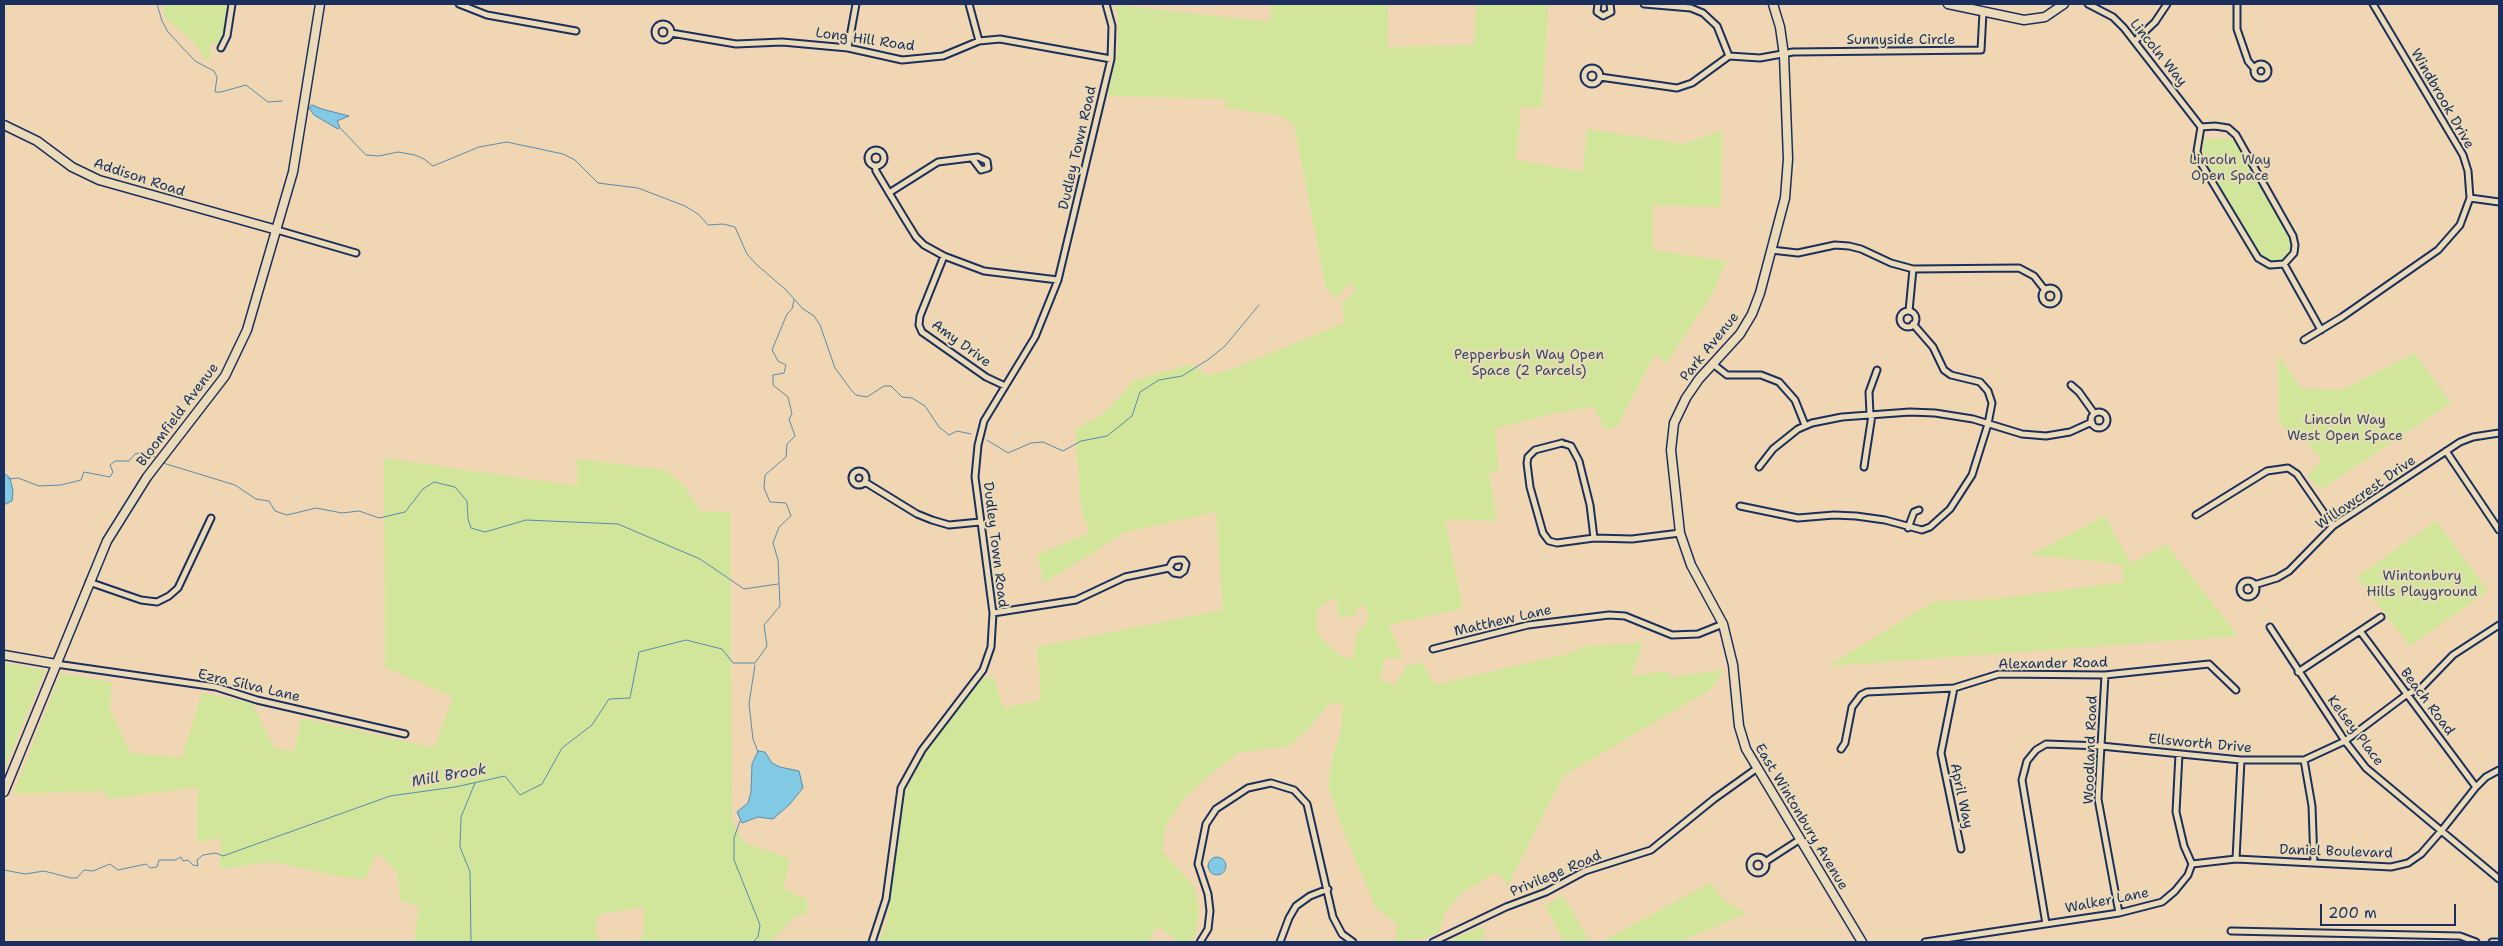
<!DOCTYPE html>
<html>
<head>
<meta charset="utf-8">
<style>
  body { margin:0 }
  #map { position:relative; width:2503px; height:946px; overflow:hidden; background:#f0d6b3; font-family:"Shantell Sans",sans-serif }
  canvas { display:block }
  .frame { position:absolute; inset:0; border:5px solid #1b2f5e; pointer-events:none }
  .scale { position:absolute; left:2320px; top:904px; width:136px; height:22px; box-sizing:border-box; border:2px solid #1b2f5e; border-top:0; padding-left:6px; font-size:15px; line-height:18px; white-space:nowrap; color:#1b2f5e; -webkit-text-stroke:4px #ecdbb8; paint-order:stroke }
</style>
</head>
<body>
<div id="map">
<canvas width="2503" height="946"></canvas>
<div class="frame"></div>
<div class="scale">200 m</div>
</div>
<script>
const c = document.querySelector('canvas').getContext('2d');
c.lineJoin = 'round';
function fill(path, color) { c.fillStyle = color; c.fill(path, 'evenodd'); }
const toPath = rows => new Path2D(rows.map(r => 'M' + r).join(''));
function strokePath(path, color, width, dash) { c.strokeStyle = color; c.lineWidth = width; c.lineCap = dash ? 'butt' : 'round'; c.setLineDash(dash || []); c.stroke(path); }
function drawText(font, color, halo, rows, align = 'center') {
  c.font = font + ' "Shantell Sans",sans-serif'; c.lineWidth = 4; c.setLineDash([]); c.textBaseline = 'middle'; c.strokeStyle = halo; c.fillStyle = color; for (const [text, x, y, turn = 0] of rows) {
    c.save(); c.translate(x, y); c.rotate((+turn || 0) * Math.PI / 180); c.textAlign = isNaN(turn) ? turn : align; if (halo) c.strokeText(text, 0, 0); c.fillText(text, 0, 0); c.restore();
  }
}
const green = toPath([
  [163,4,229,4,222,40,210,45,211,59,206,60,193,41,165,18],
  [1270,4,1388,4,1387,47,1474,45,1476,4,1547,4,1548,10,1542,108,1521,107,1516,160,1583,172,1587,129,1685,144,1722,130,1721,207,1653,205,1652,250,1726,261,1713,292,1667,363,1655,354,1616,428,1605,429,1594,407,1554,413,1495,429,1499,471,1489,472,1497,521,1445,520,1463,608,1389,625,1403,659,1385,658,1380,679,1395,686,1406,666,1422,662,1435,685,1570,653,1587,646,1643,643,1631,676,1668,671,1669,677,1724,670,1711,689,1563,776,1508,885,1497,872,1462,892,1445,913,1439,932,1425,938,1395,942,1398,924,1376,908,1344,832,1328,787,1331,763,1341,730,1343,704,1329,703,1310,727,1289,746,1238,753,1207,777,1183,799,1166,825,1162,852,1194,886,1199,910,1195,937,1188,942,1179,942,1157,926,1148,942,879,942,887,921,905,792,925,753,983,677,994,677,1003,708,1041,700,1037,647,1223,610,1216,512,1126,532,1044,583,1037,555,1089,533,1081,506,1075,429,1099,417,1124,393,1132,381,1191,364,1207,376,1232,369,1344,323,1342,304,1356,289,1350,283,1336,298,1326,289,1294,125,1278,115,1226,108,1226,99,1109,96,1108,92,1118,50,1118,17,1115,5,1271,22],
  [1337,598,1337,613,1341,617,1353,616,1361,604,1369,614,1363,629,1358,629,1353,659,1342,657,1321,638,1316,629,1318,609,1325,602],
  [2223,138,2236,140,2291,238,2293,243,2291,253,2284,261,2274,264,2266,261,2259,255,2202,158,2204,140],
  [2414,353,2451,403,2322,489,2307,477,2322,459,2305,440,2279,424,2278,355,2301,388,2342,390],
  [384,458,577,486,577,459,665,470,684,485,700,511,730,512,732,820,743,842,789,859,784,889,807,899,807,914,794,917,770,942,637,942,643,936,644,907,597,915,596,933,599,942,414,942,419,907,400,900,397,871,377,853,365,879,347,878,273,862,220,869,221,837,197,843,198,787,107,799,106,791,13,794,61,673,112,682,110,710,131,753,182,758,202,693,253,703,266,733,276,749,295,751,301,718,434,748,453,697,385,667],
  [2105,516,2131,564,2166,544,2238,636,1828,666,1933,602,1994,599,2124,582,2122,564,2030,555],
  [2436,521,2488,591,2410,646,2357,577],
  [4,663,45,670,4,770],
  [1710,883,1725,902,1747,913,1680,942,1601,942],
  [1563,896,1590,942,1564,942,1545,905],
  [1481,927,1486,934,1481,942,1445,942]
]);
const water = toPath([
  [312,105,322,109,349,116,337,121,340,127,338,129,314,115,309,108,312,105],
  [4,473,10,478,13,491,12,501,6,504,4,504,4,473],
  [758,751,765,752,772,763,780,767,799,771,803,788,789,805,773,819,758,817,742,823,737,812,748,803,751,792,752,764,758,751],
  '1208 866a9 9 0 1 1 18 0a9 9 0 1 1-18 0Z'
]);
const stream = toPath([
  [157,4,162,21,168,32,195,61,214,71,217,77,215,92,221,92,246,85,268,102,282,101],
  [340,128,366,155,379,156,398,152,415,155,424,159,433,166,479,147,507,142,563,154,575,160,598,183,638,188,685,206,698,214,708,225,723,224,735,227,747,254,756,264,786,290,803,309,814,316,820,325,835,368,852,391,856,395,867,397,884,386,891,386,902,397,912,398,925,406,939,427,949,435,957,431,971,434],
  [987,440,1008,453,1031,443,1043,442,1063,451,1081,441,1107,436,1132,416,1140,392,1159,380,1182,376,1209,359,1225,346,1259,305],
  [163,463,235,485,256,499,269,501,275,511,287,515,316,508,342,513,359,511,379,518,405,512,423,489,434,482,455,487,467,501,468,519,471,528,485,532,526,520,618,524,700,559,744,589,778,584],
  [9,479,18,478,39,486,61,485,81,480,84,472,110,477,113,472,110,465,115,461,129,461,135,454,143,452,150,453,155,457],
  [755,665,749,704,753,739,758,752],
  [740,821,734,838,734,860,760,925,758,937,753,942],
  [4,870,25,874,44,871,71,878,77,878,84,870,93,871,110,864,118,870,146,864,150,868,157,867,159,860,175,860,181,857,183,861,188,860,193,865,198,866,197,860,203,855,216,853,223,856,390,796,455,787,505,776,520,795,542,784,562,748,592,725,609,699,630,698,639,652,686,640,722,649,733,663,755,663,767,646,764,625,780,606,778,560,773,543,779,527,791,516,786,503,770,502,764,488,765,475,786,457,787,444,795,436,789,419,792,414,788,397,773,385,773,375,784,373,786,365,778,361,772,350,787,314,792,309,794,300],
  [471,942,470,872,460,847,461,817,475,783]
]);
const street = toPath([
  [459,4,487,15,576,31],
  [969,4,979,41],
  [1598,4,1597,12,1603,16,1611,12,1610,4],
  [1644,4,1691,8,1703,13,1717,26,1729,56],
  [2088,4,2113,17,2124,28,2201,127],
  [2237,4,2237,29,2248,61,2254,68],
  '655 32a8 8 0 1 1 16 0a8 8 0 1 1-16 0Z',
  [671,33,736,44,782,42,848,48,902,60,943,56,979,41,1000,39,1111,59],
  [2135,41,2155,22,2167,4],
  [221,48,227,36,232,4],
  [848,48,856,4],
  '2254 71a7 7 0 1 1 14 0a7 7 0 1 1-14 0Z',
  '1584 76a8 8 0 1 1 16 0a8 8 0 1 1-16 0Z',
  [1600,77,1677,88,1692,83,1729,56,1760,58,1793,52,1981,50,1983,12],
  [2215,126,2228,128,2236,135,2293,236,2295,245,2294,253,2284,264,2270,265,2258,258,2199,160,2197,151,2201,127,2215,126],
  '868 158a8 8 0 1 1 16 0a8 8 0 1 1-16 0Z',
  [875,166,876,171,903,216,916,237,924,245,944,256,984,271,1058,280],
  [889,193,938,162,978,157,987,161,988,168,981,170,972,158],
  [2470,198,2499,202],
  [277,230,356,253],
  [1771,250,1798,253,1835,245,1849,246,1861,249,1891,263,1913,269,2019,268,2034,276,2045,290],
  [944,256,920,316,919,325,922,332,986,377,1005,386],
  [2284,264,2321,330],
  '2042 296a8 8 0 1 1 16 0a8 8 0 1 1-16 0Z',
  [1909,311,1913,269],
  '1900 319a8 8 0 1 1 16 0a8 8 0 1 1-16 0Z',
  [2304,340,2342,317,2438,250,2460,225,2470,198,2468,171,2463,155,2373,4],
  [1713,364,1727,375,1761,375,1779,382,1795,400,1805,425],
  [2071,385,2079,392,2094,413],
  '2091 420a8 8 0 1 1 16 0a8 8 0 1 1-16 0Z',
  [1870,415,1869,392,1877,370],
  [1562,443,1571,446,1579,461,1590,505,1594,538,1557,543,1549,541,1543,533,1530,487,1527,463,1528,457,1535,450,1562,443],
  [2446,451,2499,530],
  [1759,467,1773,449,1798,429,1812,423,1842,417,1910,412,1935,413,1973,419,2022,434,2046,436,2070,432,2092,422],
  [1864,467,1872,415],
  '852 478a7 7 0 1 1 14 0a7 7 0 1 1-14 0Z',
  [865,482,917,514,932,520,949,525,980,522],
  [1740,506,1798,518,1834,515,1856,516,1885,520,1922,530,1930,527,1950,509,1972,475,1988,424,1992,403,1988,391,1980,382,1951,375,1944,370,1933,347,1913,324],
  [2196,515,2267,471,2288,468,2297,474,2333,526],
  [1908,528,1914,512,1919,510],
  [1594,538,1632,539,1680,533],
  '2240 589a8 8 0 1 1 16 0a8 8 0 1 1-16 0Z',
  [89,582,141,600,157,602,169,596,178,588,211,518],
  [2254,585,2277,578,2289,571,2333,526,2460,442,2473,437,2499,433],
  [993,613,1076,600,1125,577,1169,568,1173,561,1178,560,1183,560,1186,564,1184,571,1180,574,1174,573,1169,568],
  [2270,627,2345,741,2366,768,2499,879],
  [2360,631,2476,787],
  [1433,649,1528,625,1609,615,1625,616,1672,635,1698,634,1723,624],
  [56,664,216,687,257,700,405,734],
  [2298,672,2381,617],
  [2105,675,2098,799,2119,913],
  [1954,688,1941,753,1961,849],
  [1841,749,1845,743,1852,707,1861,695,1867,692,1954,688,1999,674,2105,675,2209,664,2236,690],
  [2304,760,2312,806,2314,863],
  '1750 865a8 8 0 1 1 16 0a8 8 0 1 1-16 0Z',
  [2236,859,2241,760],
  [1765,862,1799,840],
  [2192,864,2236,859,2391,867,2408,863,2421,854,2442,830,2476,787,2486,777,2499,770],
  [2046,924,2022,780,2027,761,2036,750,2046,744,2101,746,2241,760,2304,760,2345,741,2406,695,2422,687,2453,655,2499,625],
  [2231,931,2460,936,2476,942],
  [872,942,886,899,901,788,922,750,983,670,991,647,993,613,975,477,978,445,984,421,1035,337,1058,280,1111,59,1112,26,1106,4],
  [1200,942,1208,929,1210,911,1208,894,1198,864,1206,824,1216,809,1248,788,1271,783,1294,790,1307,804,1333,917,1342,934,1353,942],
  [1280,942,1289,918,1296,906,1310,896,1328,889],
  [1433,942,1506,907,1546,892,1585,871,1651,850,1714,799,1756,769],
  [1925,942,2119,913,2162,902,2175,891,2188,875,2192,864,2184,846,2176,812,2179,754],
  [2492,942,2499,942]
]);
const secondary = toPath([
  [1773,4,1780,27,1784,55,1788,159,1785,198,1760,293,1752,314,1740,334,1699,379,1686,398,1674,423,1671,450,1680,533,1691,565,1723,624,1733,665,1739,726,1746,749,1862,942],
  [1948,4,2024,20,2045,17,2064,4],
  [4,125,37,141,72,167,99,180,277,230],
  [4,655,56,664],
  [4,792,107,541,147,477,225,376,247,330,293,172,320,4]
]);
const streetNames = [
  ["Long Hill Road",865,40,8],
  ["Sunnyside Circle",1901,40],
  ["Lincoln Way",2158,53,51],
  ["Windbrook Drive",2442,99,60],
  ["Dudley Town Road",1078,148,-77],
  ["Addison Road",139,178,18],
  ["Amy Drive",961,344,36],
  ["Park Avenue",1710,347,-51],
  ["Bloomfield Avenue",178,415,-53],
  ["Willowcrest Drive",2366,493,-35],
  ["Dudley Town Road",995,545,83],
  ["Matthew Lane",1503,621,-13],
  ["Alexander Road",2053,664,-1],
  ["Ezra Silva Lane",249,686,13],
  ["Beach Road",2427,702,53],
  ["Kelsey Place",2355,731,53],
  ["Ellsworth Drive",2200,744,5],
  ["Woodland Road",2091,750,-88],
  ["April Way",1961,796,78],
  ["East Wintonbury Avenue",1801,817,59],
  ["Daniel Boulevard",2336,852,2],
  ["Privilege Road",1556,874,-23],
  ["Walker Lane",2107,901,-11]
];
const parkNames = [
  ["Lincoln Way",2230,160],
  ["Open Space",2230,176],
  ["Pepperbush Way Open",1529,355],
  ["Space (2 Parcels)",1529,371],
  ["Lincoln Way",2345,420],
  ["West Open Space",2345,436],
  ["Wintonbury",2422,576],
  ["Hills Playground",2422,592]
];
const waterNames = [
  ["Mill Brook",449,776,-10]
];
fill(green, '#d1e69b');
fill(water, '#82cae3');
strokePath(water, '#598cae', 1);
strokePath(stream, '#598cae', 1);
strokePath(street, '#1b2f5e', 9);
strokePath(secondary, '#1b2f5e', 11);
strokePath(street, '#ecdbb8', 5);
strokePath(secondary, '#ecdbb8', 8);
drawText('14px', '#1b2f5e', '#ecdbb8', streetNames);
drawText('14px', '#364a67', '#ecdbb8', parkNames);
drawText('italic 15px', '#2a4672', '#ecdbb8', waterNames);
</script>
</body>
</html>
